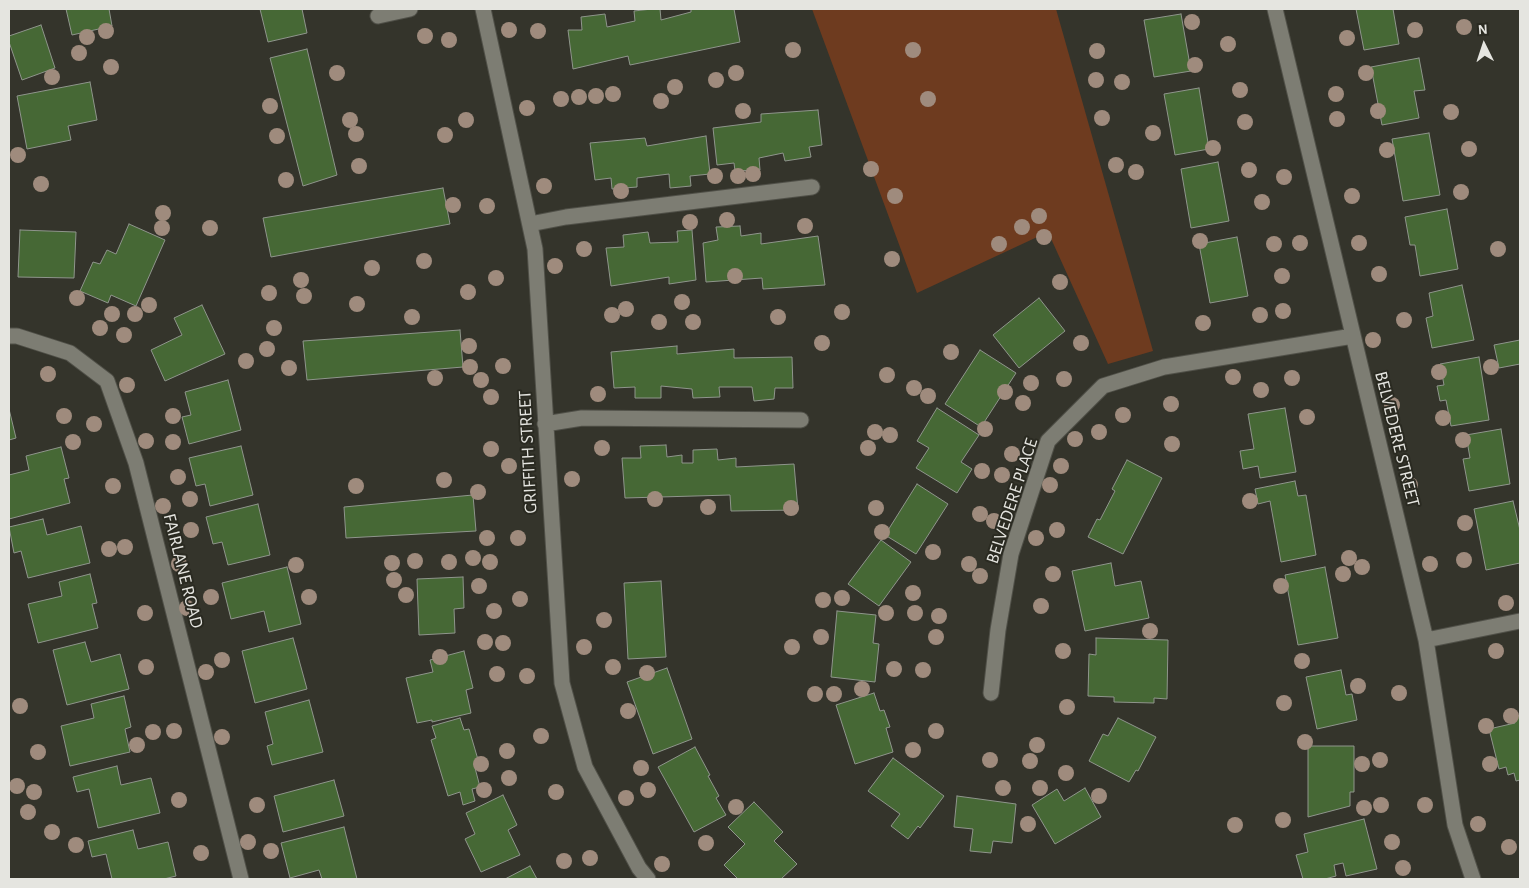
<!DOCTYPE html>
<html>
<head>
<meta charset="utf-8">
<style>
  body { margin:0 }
  #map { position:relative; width:1529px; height:888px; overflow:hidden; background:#34342b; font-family:"Alegreya Sans",sans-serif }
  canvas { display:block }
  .frame { position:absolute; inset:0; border:10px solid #e5e5e0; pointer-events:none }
  .north { position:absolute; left:1459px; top:20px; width:50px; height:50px; -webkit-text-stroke:4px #2a2a21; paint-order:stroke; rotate:356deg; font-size:14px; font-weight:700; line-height:20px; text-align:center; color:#e5e5e0 }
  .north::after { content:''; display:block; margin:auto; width:18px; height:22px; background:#e5e5e0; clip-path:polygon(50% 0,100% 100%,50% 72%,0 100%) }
</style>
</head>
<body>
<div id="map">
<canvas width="1529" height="888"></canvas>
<div class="frame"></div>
<div class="north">N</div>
</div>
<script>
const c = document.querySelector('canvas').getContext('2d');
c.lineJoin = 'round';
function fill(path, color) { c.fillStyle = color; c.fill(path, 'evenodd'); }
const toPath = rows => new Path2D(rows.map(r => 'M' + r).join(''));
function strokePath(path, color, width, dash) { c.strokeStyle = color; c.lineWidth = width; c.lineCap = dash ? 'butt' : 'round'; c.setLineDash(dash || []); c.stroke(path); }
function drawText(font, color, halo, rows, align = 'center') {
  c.font = font + ' "Alegreya Sans",sans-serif'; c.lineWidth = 4; c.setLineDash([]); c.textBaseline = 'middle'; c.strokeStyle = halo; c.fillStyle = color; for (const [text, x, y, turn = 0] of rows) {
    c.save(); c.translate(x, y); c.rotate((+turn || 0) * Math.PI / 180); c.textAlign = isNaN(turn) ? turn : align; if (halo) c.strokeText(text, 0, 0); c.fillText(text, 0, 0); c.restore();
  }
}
const green = toPath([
  [812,9,1056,9,1153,351,1108,364,1048,232,917,293]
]);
const building = toPath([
  [66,9,109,9,112,26,72,35,66,9],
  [260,9,302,9,307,33,268,42,260,9],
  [652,9,660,9,661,20,691,12,691,9,734,9,740,42,630,65,628,56,573,69,568,30,582,30,581,17,605,14,607,27,635,21,634,11,652,9],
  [1356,9,1393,9,1399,44,1364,50,1356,9],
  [1181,14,1191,71,1154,77,1144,20,1181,14],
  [41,25,55,68,22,80,9,42,9,36,41,25],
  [307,49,337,175,303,186,270,58,307,49],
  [1419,58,1425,90,1414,91,1419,118,1382,125,1371,67,1419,58],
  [90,82,97,120,68,126,71,140,27,149,17,96,90,82],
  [1199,88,1209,149,1175,155,1164,94,1199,88],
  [818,110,822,145,809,147,811,157,785,161,783,153,759,158,760,170,735,171,734,163,717,165,713,128,761,122,761,114,818,110],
  [1429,133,1440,195,1403,201,1392,139,1429,133],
  [706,136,710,174,690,176,691,186,670,188,669,174,637,178,637,187,612,189,611,178,595,180,590,143,645,138,647,146,706,136],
  [1218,162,1229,221,1191,228,1181,169,1218,162],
  [443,188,450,224,271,257,263,218,443,188],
  [1447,209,1458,269,1420,276,1415,245,1410,245,1405,217,1447,209],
  [129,224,165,240,136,306,111,295,108,303,80,291,93,262,100,264,107,250,116,254,129,224],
  [740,226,741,236,761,233,761,244,818,236,825,285,763,289,762,278,706,282,703,243,718,240,716,227,740,226],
  [20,230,76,232,74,278,18,277,20,230],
  [692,230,696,280,669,284,669,277,611,286,606,248,624,247,623,235,648,232,650,243,678,242,677,231,692,230],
  [1237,237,1248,296,1210,303,1199,244,1237,237],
  [1462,285,1474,340,1432,348,1426,318,1433,316,1429,293,1462,285],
  [1039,298,1065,331,1019,368,993,335,1039,298],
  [202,305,225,354,165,381,151,350,182,335,174,318,202,305],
  [460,330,463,367,307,380,303,341,460,330],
  [1520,340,1520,364,1499,368,1494,345,1520,340],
  [677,346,677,354,734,349,734,358,792,357,793,388,775,388,774,399,754,401,752,387,719,387,720,397,693,398,692,389,661,386,661,398,635,398,635,387,614,388,611,352,677,346],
  [980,350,1016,373,981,427,945,404,980,350],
  [1479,357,1489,420,1451,426,1446,400,1440,401,1437,386,1444,385,1440,364,1479,357],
  [228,380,241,430,189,444,182,417,191,415,185,392,228,380],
  [937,408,979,435,961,462,972,469,957,493,916,468,929,448,917,441,937,408],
  [1285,408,1296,472,1260,478,1258,466,1243,469,1240,451,1254,449,1248,414,1285,408],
  [9,409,16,438,9,440,9,409],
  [1501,429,1510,484,1469,491,1463,459,1470,458,1466,435,1501,429],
  [666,445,667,457,682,455,682,463,693,463,693,450,717,449,718,460,736,458,736,467,794,464,798,510,731,511,730,495,625,498,622,458,641,458,640,446,666,445],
  [241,446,253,495,210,506,205,484,196,486,189,458,241,446],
  [61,447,69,478,64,479,70,503,9,519,9,475,29,470,26,456,61,447],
  [1127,460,1162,478,1123,554,1088,537,1097,519,1100,520,1115,491,1112,489,1127,460],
  [1295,481,1298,496,1306,495,1316,555,1281,562,1270,501,1258,504,1255,489,1295,481],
  [917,484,948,504,916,554,885,535,917,484],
  [473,495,476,531,346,538,344,507,473,495],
  [1513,501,1520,530,1520,563,1486,570,1474,509,1513,501],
  [258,504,270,555,228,565,222,542,213,544,206,517,258,504],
  [43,519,47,535,81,526,90,563,28,578,21,551,14,553,9,527,43,519],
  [881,540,911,562,879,606,848,584,881,540],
  [1111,563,1115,586,1141,581,1149,618,1085,631,1072,571,1111,563],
  [287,567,301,624,269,632,264,611,231,619,222,583,287,567],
  [1325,567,1338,638,1298,645,1285,575,1325,567],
  [90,574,97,603,92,604,98,628,38,643,28,604,62,596,59,582,90,574],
  [463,577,464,608,454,609,455,633,419,635,417,579,463,577],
  [661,581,666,657,628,659,624,583,661,581],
  [837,611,876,615,873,643,879,644,875,682,831,677,837,611],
  [293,638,307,689,255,703,242,651,293,638],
  [1096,638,1168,640,1167,699,1154,698,1154,703,1114,702,1114,697,1088,696,1089,654,1096,655,1096,638],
  [85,642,91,662,120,654,129,689,67,705,53,650,85,642],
  [464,651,473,688,466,690,471,713,432,722,432,720,417,723,406,678,433,672,430,660,464,651],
  [667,668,692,739,653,754,627,682,667,668],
  [1341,670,1346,695,1352,694,1357,720,1317,729,1306,677,1341,670],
  [874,693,880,711,884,710,890,727,886,728,893,752,855,764,836,705,874,693],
  [124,696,131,727,125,729,130,752,70,766,61,726,94,718,91,704,124,696],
  [309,700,323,752,272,765,267,746,273,744,265,712,309,700],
  [1520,715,1520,780,1516,781,1514,773,1508,775,1506,767,1499,769,1489,729,1515,723,1513,717,1520,715],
  [460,718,464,730,469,729,479,763,474,764,480,787,472,789,475,801,463,805,460,792,448,796,431,740,436,738,432,726,460,718],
  [1118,718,1156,737,1138,771,1136,770,1129,782,1089,761,1103,734,1108,736,1118,718],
  [1308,746,1354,746,1354,792,1350,792,1350,806,1308,817,1308,746],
  [695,747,710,775,708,776,719,796,716,798,726,815,694,832,658,767,695,747],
  [893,758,944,796,920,828,918,826,908,839,891,826,900,814,868,791,893,758],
  [117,766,121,785,151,778,160,813,98,828,89,789,77,792,73,777,117,766],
  [334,780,344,816,283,832,274,796,334,780],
  [1085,788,1101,817,1055,844,1032,805,1057,789,1064,801,1085,788],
  [503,795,517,825,508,830,520,855,481,872,465,839,475,834,466,813,503,795],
  [957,796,1016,804,1012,843,993,841,991,853,970,851,973,829,954,827,957,796],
  [754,802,783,832,774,841,797,864,781,879,738,879,724,865,745,844,728,827,754,802],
  [1364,819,1377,869,1346,876,1343,863,1334,865,1336,876,1325,879,1303,879,1296,855,1308,852,1304,834,1364,819],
  [344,827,357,879,322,879,319,870,290,878,281,843,344,827],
  [133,830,138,849,168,842,176,876,164,879,112,879,106,854,92,857,88,841,133,830],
  [530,866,537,879,505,879,530,866]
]);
const minor = toPath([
  [483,9,535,249,562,683,585,767,639,868,648,879],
  [1275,9,1426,640,1455,825,1473,879],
  [378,16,410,9],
  [530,224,566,217,812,187],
  [9,336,17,336,70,353,107,381,136,463,241,879],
  [545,424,582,418,801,420],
  [1426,640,1520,621],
  [991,693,998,630,1011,554,1048,441,1103,386,1164,367,1353,336]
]);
const trees = [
  [1192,22],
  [1464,27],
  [509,30],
  [1415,30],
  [106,31],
  [538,31],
  [425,36],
  [87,37],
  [1347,38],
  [449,40],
  [1228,44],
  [793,50],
  [913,50],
  [1097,51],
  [79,53],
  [1195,65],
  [111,67],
  [337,73],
  [736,73],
  [1366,73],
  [52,77],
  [716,80],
  [1096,80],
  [1122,82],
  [675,87],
  [1240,90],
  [613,94],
  [1336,94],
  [596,96],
  [579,97],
  [561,99],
  [928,99],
  [661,101],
  [270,106],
  [527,108],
  [743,111],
  [1378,111],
  [1451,112],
  [1102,118],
  [1337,119],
  [350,120],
  [466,120],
  [1245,122],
  [1153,133],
  [356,134],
  [445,135],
  [277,136],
  [1213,148],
  [1469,149],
  [1387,150],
  [18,155],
  [1116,165],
  [359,166],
  [871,169],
  [1249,170],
  [1136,172],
  [753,174],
  [715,176],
  [738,176],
  [1284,177],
  [286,180],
  [41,184],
  [544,186],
  [621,191],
  [1461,192],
  [895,196],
  [1352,196],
  [1262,202],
  [453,205],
  [487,206],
  [163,213],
  [1039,216],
  [727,220],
  [690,222],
  [805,226],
  [1022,227],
  [162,228],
  [210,228],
  [1044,237],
  [1200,241],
  [1300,243],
  [1359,243],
  [999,244],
  [1274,244],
  [584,249],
  [1498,249],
  [892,259],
  [424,261],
  [555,266],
  [372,268],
  [1379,274],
  [735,276],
  [1282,276],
  [496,278],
  [301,280],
  [1060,282],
  [468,292],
  [269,293],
  [304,296],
  [77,298],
  [682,302],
  [357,304],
  [149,305],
  [626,309],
  [1283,311],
  [842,312],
  [112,314],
  [135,314],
  [612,315],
  [1260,315],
  [412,317],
  [778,317],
  [1404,320],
  [659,322],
  [693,322],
  [1203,323],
  [100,328],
  [274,328],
  [124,335],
  [1373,340],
  [822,343],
  [1081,343],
  [469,346],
  [267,349],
  [951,352],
  [246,361],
  [503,366],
  [470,367],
  [1491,367],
  [289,368],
  [1439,372],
  [48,374],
  [887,375],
  [1233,377],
  [435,378],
  [1292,378],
  [1064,379],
  [481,380],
  [1031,383],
  [127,385],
  [914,388],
  [1261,390],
  [1005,392],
  [598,394],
  [928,396],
  [491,397],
  [1023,403],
  [1171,404],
  [1392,405],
  [1123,415],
  [64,416],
  [173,416],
  [1307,417],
  [1443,418],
  [94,424],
  [985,429],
  [875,432],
  [1099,432],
  [890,435],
  [1075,439],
  [1463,440],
  [146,441],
  [73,442],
  [173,442],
  [1172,444],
  [602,448],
  [868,448],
  [491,449],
  [1012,454],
  [509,466],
  [1061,466],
  [982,471],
  [1002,475],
  [178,477],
  [572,479],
  [444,480],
  [1050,485],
  [1410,485],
  [113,486],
  [356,486],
  [478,492],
  [190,499],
  [655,499],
  [1250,501],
  [163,506],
  [708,507],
  [791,508],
  [876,508],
  [980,514],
  [994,521],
  [1465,523],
  [191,530],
  [1057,530],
  [882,532],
  [487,538],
  [518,538],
  [1036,538],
  [125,547],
  [109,549],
  [933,552],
  [473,558],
  [1349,558],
  [1464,560],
  [415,561],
  [449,562],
  [490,562],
  [392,563],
  [179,564],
  [969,564],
  [1430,564],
  [296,565],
  [1362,567],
  [1053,574],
  [1343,574],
  [980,576],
  [394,580],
  [479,586],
  [1281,586],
  [913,593],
  [406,595],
  [211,597],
  [309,597],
  [842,598],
  [520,599],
  [823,600],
  [1506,603],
  [1041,606],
  [187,608],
  [494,611],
  [145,613],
  [886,613],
  [915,613],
  [939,616],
  [604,620],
  [1150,631],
  [821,637],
  [936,637],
  [485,642],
  [503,643],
  [584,647],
  [792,647],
  [1063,651],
  [1496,651],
  [440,657],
  [222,660],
  [1302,661],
  [146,667],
  [613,667],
  [894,669],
  [923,670],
  [206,672],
  [647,673],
  [497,674],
  [527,676],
  [1358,686],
  [862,689],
  [1399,693],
  [815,694],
  [834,694],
  [1284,703],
  [20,706],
  [1067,707],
  [628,711],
  [1511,716],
  [1486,726],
  [174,731],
  [936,731],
  [153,732],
  [541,736],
  [222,737],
  [1305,742],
  [137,745],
  [1037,745],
  [913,750],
  [507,751],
  [38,752],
  [990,760],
  [1380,760],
  [1030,761],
  [481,764],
  [1362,764],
  [1490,764],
  [641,768],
  [1066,773],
  [509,778],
  [17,786],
  [1003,788],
  [1040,788],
  [484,790],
  [648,790],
  [34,792],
  [556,792],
  [1099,796],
  [626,798],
  [179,800],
  [257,805],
  [1381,805],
  [1425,805],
  [736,807],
  [1364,808],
  [28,812],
  [1283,820],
  [1028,824],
  [1478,824],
  [1235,825],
  [52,832],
  [248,842],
  [1392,842],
  [706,843],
  [76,845],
  [1509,847],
  [271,851],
  [201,853],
  [590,858],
  [564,861],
  [662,864],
  [1403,868]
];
const streetNames = [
  ["BELVEDERE STREET",1397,439,76],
  ["GRIFFITH STREET",528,452,-93],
  ["BELVEDERE PLACE",1012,501,-72],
  ["FAIRLANE ROAD",183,571,76]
];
fill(green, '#6e3b1f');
fill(building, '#466835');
strokePath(building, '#8f958c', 1);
strokePath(minor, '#505048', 17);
strokePath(minor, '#7d7d73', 15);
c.fillStyle = '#9f8b7d';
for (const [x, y] of trees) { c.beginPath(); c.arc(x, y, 8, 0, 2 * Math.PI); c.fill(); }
drawText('18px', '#e5e5e0', '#2a2a21', streetNames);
</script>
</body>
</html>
